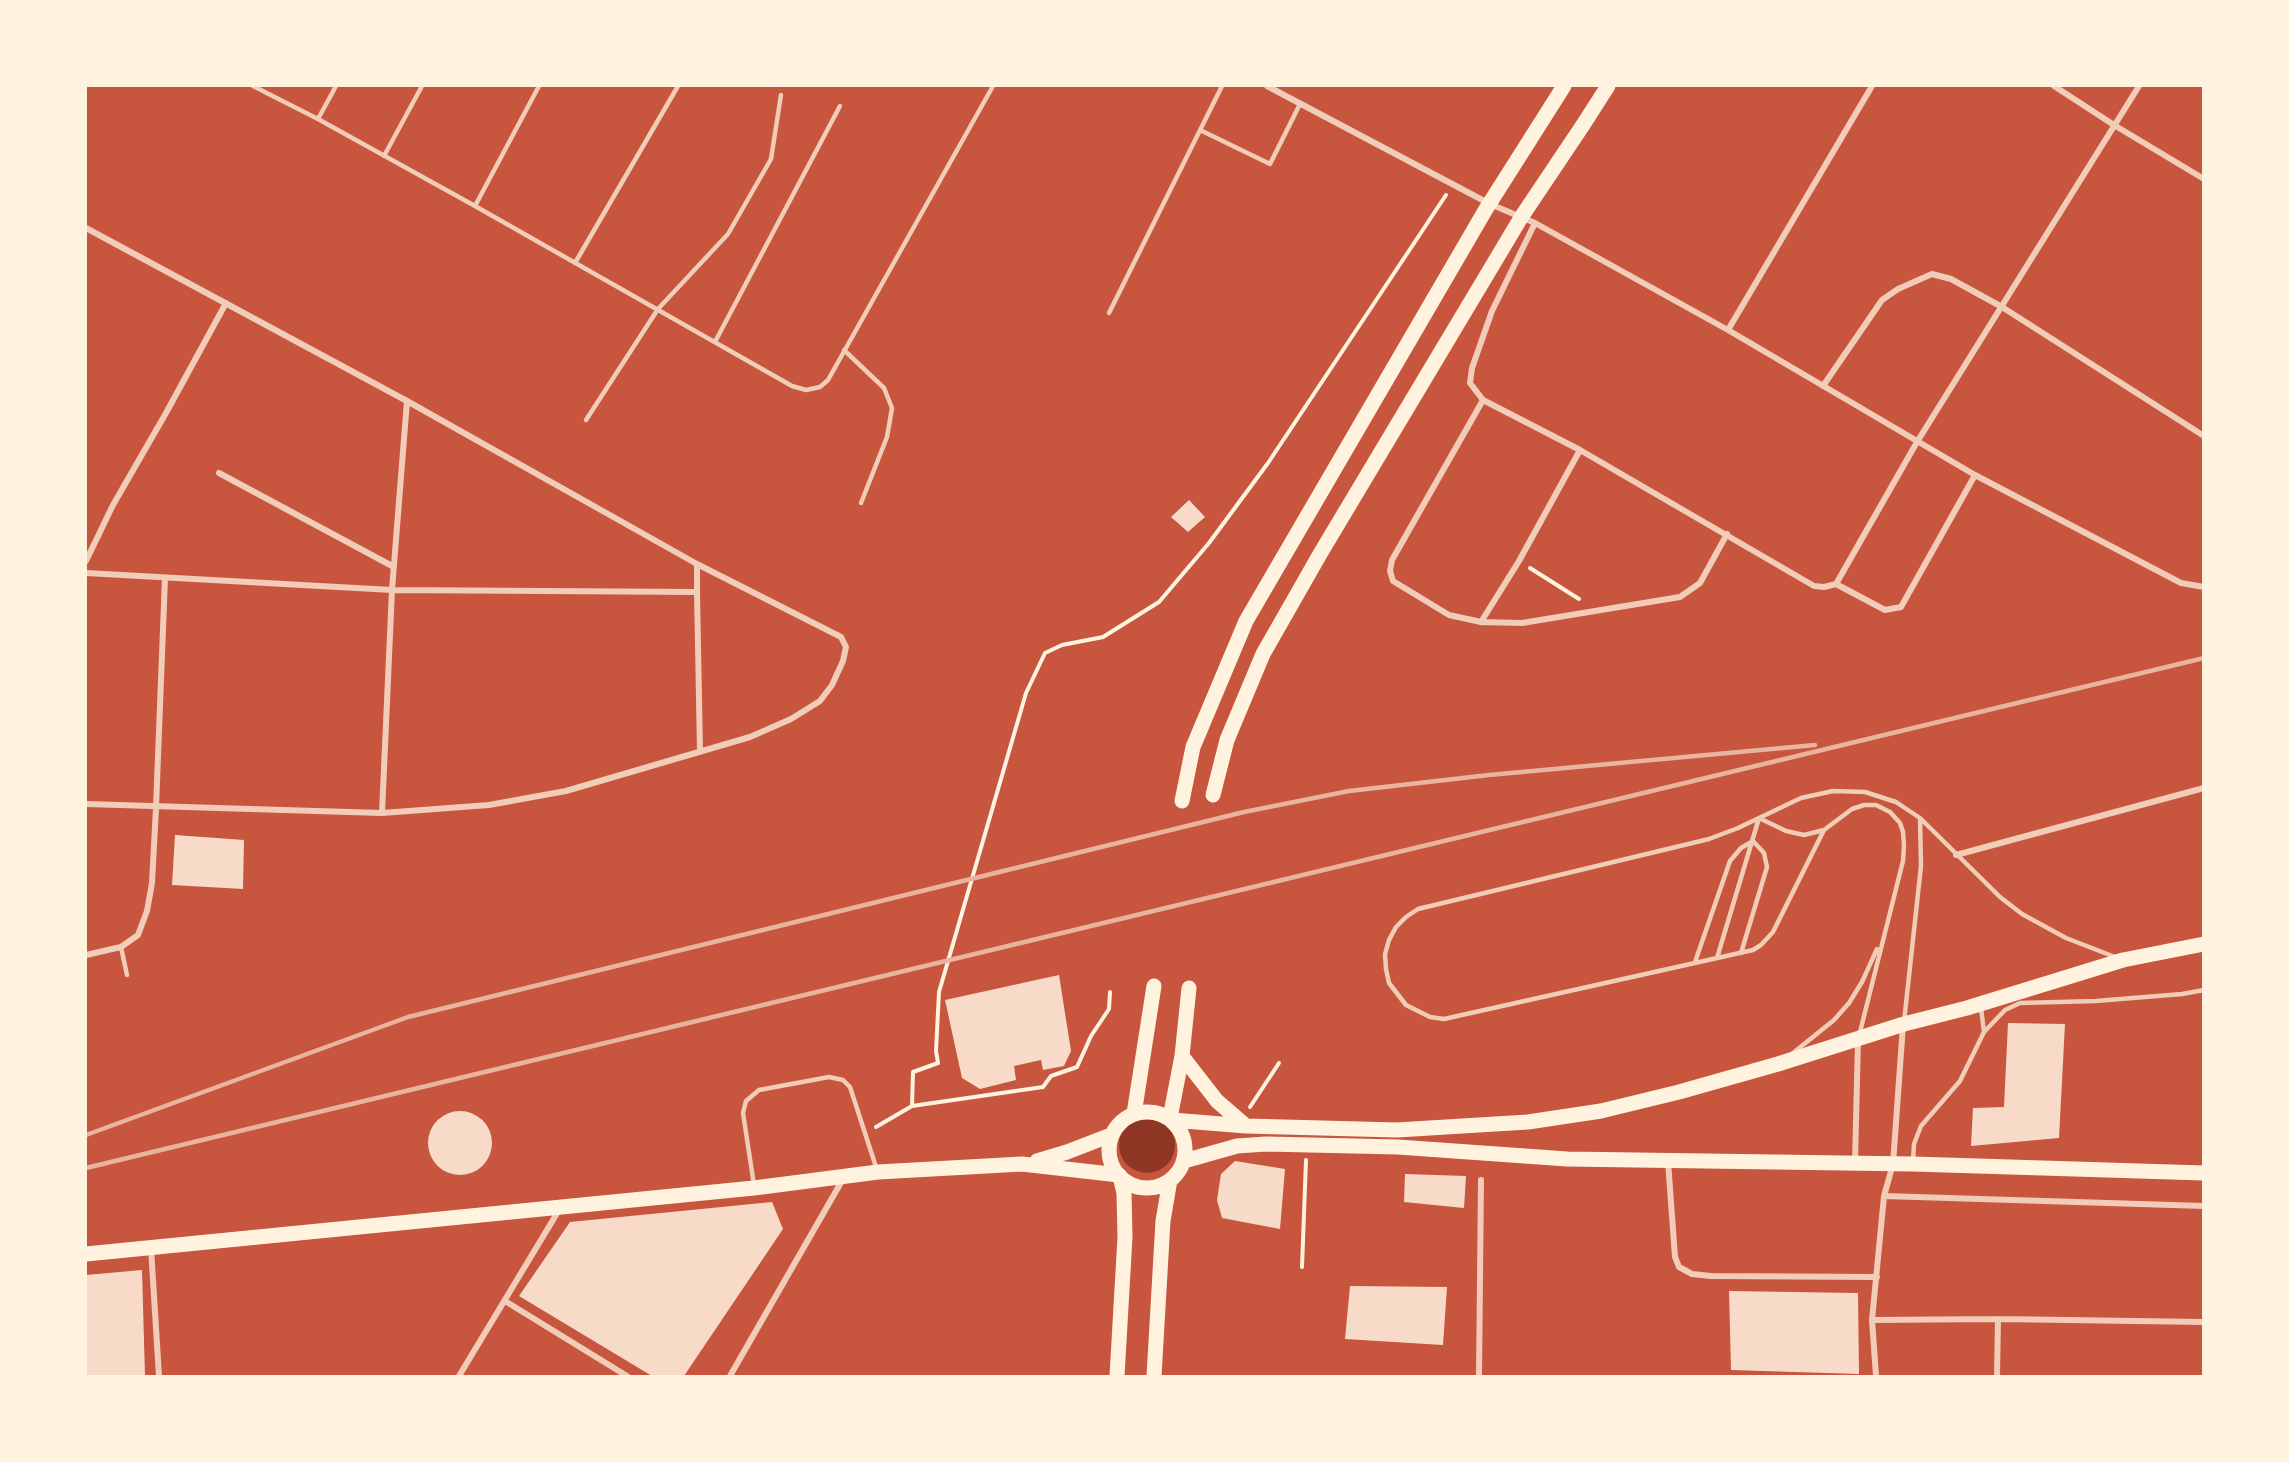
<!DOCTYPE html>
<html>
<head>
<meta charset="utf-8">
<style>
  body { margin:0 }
  #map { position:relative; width:2289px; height:1462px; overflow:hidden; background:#c8553d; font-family:Ubuntu,sans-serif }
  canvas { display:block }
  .frame { position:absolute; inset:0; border:87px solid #fff3e0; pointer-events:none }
</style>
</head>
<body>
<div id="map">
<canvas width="2289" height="1462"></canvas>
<div class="frame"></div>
</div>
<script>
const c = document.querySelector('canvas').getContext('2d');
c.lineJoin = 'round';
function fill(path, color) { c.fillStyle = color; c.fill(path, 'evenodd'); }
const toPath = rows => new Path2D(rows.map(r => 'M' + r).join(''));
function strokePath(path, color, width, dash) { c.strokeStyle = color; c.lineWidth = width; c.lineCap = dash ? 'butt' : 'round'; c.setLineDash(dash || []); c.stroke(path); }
const water = toPath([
  '1119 1145a28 28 0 1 1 56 0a28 28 0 1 1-56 0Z'
]);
const building = toPath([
  [1189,500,1205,517,1188,532,1171,517],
  [175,835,244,840,243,889,172,885],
  [1059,975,1071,1051,1064,1066,1043,1070,1041,1060,1014,1066,1016,1080,980,1089,962,1078,945,1000],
  [2008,1023,2065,1024,2059,1138,1971,1146,1973,1108,2004,1107],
  '428 1143a32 32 0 1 1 64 0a32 32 0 1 1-64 0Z',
  [1235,1161,1285,1169,1280,1229,1222,1218,1217,1200,1221,1174],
  [1405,1174,1466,1176,1464,1208,1404,1202],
  [772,1202,783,1229,684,1376,652,1376,519,1296,570,1222],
  [142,1270,145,1376,86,1376,86,1275],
  [1350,1286,1447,1287,1443,1345,1345,1339],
  [1729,1291,1858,1293,1859,1374,1731,1370]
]);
const path = toPath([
  [1530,568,1579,599],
  [912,1106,913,1072,938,1063,936,1051,939,992,1026,693,1045,653,1062,645,1103,637,1159,602,1209,543,1268,463,1446,195],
  [1250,1107,1279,1063],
  [876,1127,912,1106,1043,1087,1051,1076,1077,1067,1091,1036,1109,1009,1110,992],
  [1302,1267,1306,1160]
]);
const service = toPath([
  [253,86,318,119,475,206,792,386,806,390,820,387,828,380,993,86],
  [318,119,336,86],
  [1200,130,1270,164,1300,104],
  [384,156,422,86],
  [475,206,539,86],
  [575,263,678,86],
  [1109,313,1222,86],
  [716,340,840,106],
  [844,350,884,388,892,408,887,437,861,503],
  [586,420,658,309,728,234,771,159,781,95],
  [1759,818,1786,831,1804,835,1824,830,1852,809,1864,805,1876,805,1890,812,1900,823,1903,832,1904,845,1903,861,1859,1036],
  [1824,830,1773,932,1761,945,1753,950,1444,1019,1430,1017,1406,1005,1389,983,1386,969,1385,954,1389,940,1396,927,1406,917,1418,909,1709,839,1738,828,1801,798,1833,791,1865,792,1896,802,1920,818,2000,897,2022,914,2066,938,2115,957],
  [121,947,127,975],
  [1717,958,1759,818],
  [1695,962,1730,861,1741,848,1753,841,1764,853,1767,867,1741,953],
  [1981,1008,1984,1032],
  [1904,1022,1921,866,1920,818],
  [1793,1053,1834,1020,1849,1003,1862,982,1877,949],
  [1913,1161,1914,1144,1921,1126,1960,1081,1984,1032,2005,1010,2020,1003,2096,1001,2182,994,2204,990],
  [754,1185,743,1113,746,1101,759,1090,829,1077,843,1080,850,1087,877,1170]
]);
const minor = toPath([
  [1267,86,1490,204,1535,223,1728,330,1975,475,2181,583,2204,587],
  [2054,86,2114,125,2204,179],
  [1535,223,1492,311,1472,368,1470,383,1483,400,1392,560,1390,571,1393,581,1449,615,1481,622,1522,623,1680,597,1700,583,1727,534],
  [86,228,407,401,697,564,841,637,846,647,843,661,832,685,820,701,791,719,750,737,566,791,489,805,382,813,86,804],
  [1728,330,1872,86],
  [1823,386,1882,300,1898,289,1932,274,1951,279,2002,307,2204,436],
  [1483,400,1580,450,1814,586,1824,587,1836,584,1885,610,1901,607,1975,475],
  [219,473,394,567],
  [86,561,113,505,166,413,226,303],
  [86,573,392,590,697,592,697,564],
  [1836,584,1917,442,2139,86],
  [697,592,700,752],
  [1481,622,1519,561,1580,450],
  [382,813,392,590,407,401],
  [1956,855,2204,788],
  [86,955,121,947,138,935,147,911,152,883,156,808,165,578],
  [1668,1161,1675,1257,1679,1267,1692,1274,1711,1276,1877,1277],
  [1855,1162,1858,1040],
  [1884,1196,2204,1206],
  [151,1248,159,1376],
  [505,1301,627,1376],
  [1872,1320,1998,1319,2204,1322],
  [459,1376,559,1210],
  [730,1376,843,1179],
  [1479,1376,1481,1180],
  [1876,1376,1872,1320,1884,1196,1893,1164,1903,1025],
  [1997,1376,1998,1319]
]);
const primary = toPath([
  [1213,795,1227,740,1263,654,1320,554,1522,216,1583,125,1608,86],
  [1182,801,1193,747,1246,621,1486,209,1564,86],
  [1182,1056,1217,1101,1246,1126],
  '1109 1150a38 38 0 1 1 76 0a38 38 0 1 1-76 0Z',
  [1134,1114,1154,986],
  [1170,1118,1182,1056,1189,988],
  [1172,1120,1246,1126,1397,1130,1528,1122,1601,1111,1679,1092,1778,1064,1904,1024,1967,1008,2123,960,2204,944],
  [1037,1161,1067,1152,1111,1135],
  [1184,1161,1237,1146,1266,1144,1398,1147,1567,1159,1913,1164,2204,1173],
  [86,1254,754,1188,878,1172,1022,1164,1119,1175],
  [1117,1376,1125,1237,1124,1193,1120,1176],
  [1154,1376,1163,1221,1170,1180]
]);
const rail = toPath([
  [86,1135,408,1017,1244,812,1349,791,1489,775,1815,745],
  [86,1168,2204,658]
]);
fill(water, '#8f3625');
fill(building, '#f7dbc8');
strokePath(path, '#fff3e0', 4);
strokePath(service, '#f1ccb7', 4.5);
strokePath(minor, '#f1ccb7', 6);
strokePath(primary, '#fff3e0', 15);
strokePath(rail, '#e9b49f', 4.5);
</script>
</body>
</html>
